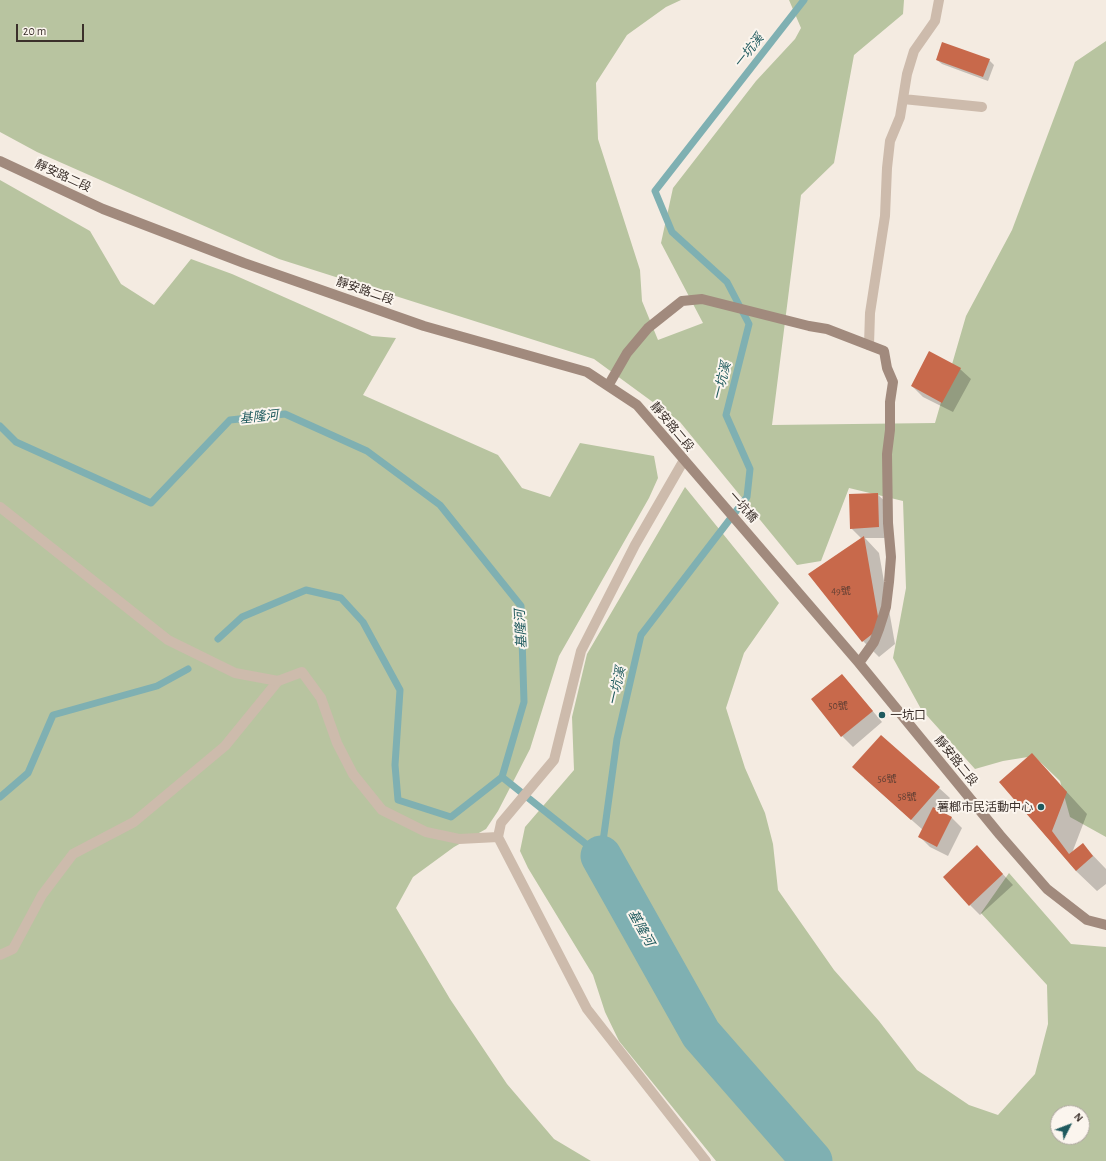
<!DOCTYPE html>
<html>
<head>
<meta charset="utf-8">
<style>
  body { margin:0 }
  #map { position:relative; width:1106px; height:1161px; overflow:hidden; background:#f4ebe1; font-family:"Alegreya Sans",sans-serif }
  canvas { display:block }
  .north { position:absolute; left:1050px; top:1105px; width:40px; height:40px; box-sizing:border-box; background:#fbf5ee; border:1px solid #aea6a0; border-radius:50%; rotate:48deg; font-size:11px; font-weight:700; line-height:16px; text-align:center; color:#3b302b }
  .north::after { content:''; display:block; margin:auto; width:14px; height:18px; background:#1f5a5e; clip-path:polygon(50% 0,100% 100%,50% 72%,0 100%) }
  .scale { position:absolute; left:16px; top:24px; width:68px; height:18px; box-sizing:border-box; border:2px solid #3b302b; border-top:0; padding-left:5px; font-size:12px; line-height:14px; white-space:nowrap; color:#3b302b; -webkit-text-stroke:3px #fbf5ee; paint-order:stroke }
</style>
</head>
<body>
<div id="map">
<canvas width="1106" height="1161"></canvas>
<div class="north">N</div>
<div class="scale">20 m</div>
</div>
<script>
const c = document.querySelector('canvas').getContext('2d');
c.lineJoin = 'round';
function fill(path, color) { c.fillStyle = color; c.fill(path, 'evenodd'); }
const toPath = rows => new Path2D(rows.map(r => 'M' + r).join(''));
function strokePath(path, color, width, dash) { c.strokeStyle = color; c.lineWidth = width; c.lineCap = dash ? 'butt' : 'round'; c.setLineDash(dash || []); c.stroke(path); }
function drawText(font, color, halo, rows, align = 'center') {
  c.font = font + ' "Alegreya Sans","Noto Sans TC",sans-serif'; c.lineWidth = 4; c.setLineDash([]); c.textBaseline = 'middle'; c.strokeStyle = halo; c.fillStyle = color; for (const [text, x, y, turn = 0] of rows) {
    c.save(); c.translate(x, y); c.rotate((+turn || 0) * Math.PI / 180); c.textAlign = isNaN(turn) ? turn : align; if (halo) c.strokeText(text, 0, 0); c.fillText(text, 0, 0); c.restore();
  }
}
const green = toPath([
  [0,0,681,0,666,7,627,35,596,83,598,139,640,270,642,301,658,340,703,323,661,243,673,188,756,81,795,39,801,28,789,0,904,0,903,14,854,55,834,163,801,195,772,425,935,423,966,316,1012,230,1075,62,1106,41,1106,837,1070,817,1060,781,1034,756,1003,761,975,769,921,709,893,658,906,588,903,501,849,488,821,561,797,565,680,422,594,359,279,259,37,152,0,132],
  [0,180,90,231,121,284,154,305,191,259,232,274,372,336,396,338,363,395,498,455,522,488,550,497,580,443,654,456,658,478,649,498,559,656,530,749,498,811,486,829,454,847,413,877,396,908,450,999,507,1084,554,1139,591,1161,0,1161],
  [685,487,779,603,744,653,726,708,745,768,765,813,773,844,778,890,834,970,879,1021,917,1070,969,1105,998,1115,1035,1074,1048,1024,1047,985,981,913,1009,873,1071,944,1106,947,1106,1161,716,1161,619,1041,605,1012,593,975,528,868,520,851,525,827,574,770,572,717,587,654],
  [1058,1113,1082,1113,1082,1137,1058,1137]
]);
const shadow = toPath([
  [937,60,989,60,994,65,988,81,942,64],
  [960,369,971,379,953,412,923,397,912,386],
  [877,494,888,504,889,538,865,538,879,553,895,644,879,657,863,641,862,539,851,528],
  [842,675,882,722,853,747,842,736],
  [1032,754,1087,814,1072,853,1083,845,1106,869,1106,884,1097,891,1076,871,1000,782],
  [864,778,939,788,950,798,939,811,952,818,962,828,948,856,930,847,919,836,923,830],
  [987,857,1013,885,980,915,970,905]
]);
const stream = toPath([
  [0,426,16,442,151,503,230,420,285,414,367,451,440,505,521,606,524,702,502,777,601,856],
  [218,639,242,617,306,590,341,598,363,622,400,690,395,765,398,800,451,817,502,777],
  [0,797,28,773,53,715,157,686,188,669],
  [601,856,617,739,641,635,747,497,750,469,726,415,749,324,727,282,672,232,655,191,804,0]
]);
const river = toPath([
  [601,856,701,1034,812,1161]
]);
const building = toPath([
  [942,42,990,59,983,77,936,60],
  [929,351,961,368,942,403,911,386],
  [878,493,879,527,850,529,849,494],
  [864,536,880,628,862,642,808,574],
  [842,674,873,711,841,737,811,699],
  [881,735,940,787,911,820,852,767],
  [1032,753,1067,792,1052,831,1069,854,1083,843,1093,856,1076,871,999,782],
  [933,807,952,817,937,847,918,837],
  [977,845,1003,874,969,906,943,877]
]);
const lane = toPath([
  [903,99,982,107],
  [869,345,870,313,885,216,887,168,890,141,900,117,907,74,914,51,935,21,939,0],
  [0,955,13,949,42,895,73,854,134,822,225,746,278,681]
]);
const street = toPath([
  [684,460,635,545,581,651,554,760,501,823,498,837,587,1009,706,1161],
  [0,507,168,640,235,673,278,681,302,672,321,698,337,743,353,774,382,810,426,832,459,839,498,837]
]);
const secondary = toPath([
  [0,161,103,209,244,263,424,326,587,372,637,405,859,663,1000,835,1047,889,1087,920,1106,925],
  [608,386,627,353,648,328,682,301,702,299,809,326,827,329,884,351,887,368,893,382,890,402,890,430,887,454,888,523,891,557,889,582,886,607,879,629,874,642,859,663]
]);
const markers = [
  [882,715,4,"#1f5a5e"],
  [1041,807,4,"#1f5a5e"]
];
const numberNames = [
  ["49號",841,591],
  ["50號",838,706],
  ["56號",887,779],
  ["58號",907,797]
];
const streetNames = [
  ["靜安路二段",63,176,25],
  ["靜安路二段",365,291,19],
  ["靜安路二段",672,427,50],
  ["一坑橋",743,507,49],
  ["靜安路二段",956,761,51]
];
const poiNames = [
  ["一坑口",890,715],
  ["薯榔市民活動中心",1033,807,"right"]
];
const waterNames = [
  ["一坑溪",749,51,-52],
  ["一坑溪",722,381,-76],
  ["基隆河",259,417,-6],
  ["基隆河",521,629,-93],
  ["一坑溪",617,686,-77],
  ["基隆河",641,928,61]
];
fill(green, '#b8c4a0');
fill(shadow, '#0003');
strokePath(stream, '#7fb0b2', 7);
strokePath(river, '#7fb0b2', 41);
fill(building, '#c8694b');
strokePath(lane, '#cdbbac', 10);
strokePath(street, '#cdbbac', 10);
strokePath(secondary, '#a18a7d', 10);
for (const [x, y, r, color] of markers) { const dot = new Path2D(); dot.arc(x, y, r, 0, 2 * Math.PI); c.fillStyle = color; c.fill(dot); strokePath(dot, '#fbf5ee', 1.5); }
drawText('10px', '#5e3e33', null, numberNames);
drawText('12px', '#3b302b', '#fbf5ee', streetNames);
drawText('12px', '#3b302b', '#fbf5ee', poiNames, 'left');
drawText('italic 13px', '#1f5a5e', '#fbf5ee', waterNames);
</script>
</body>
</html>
